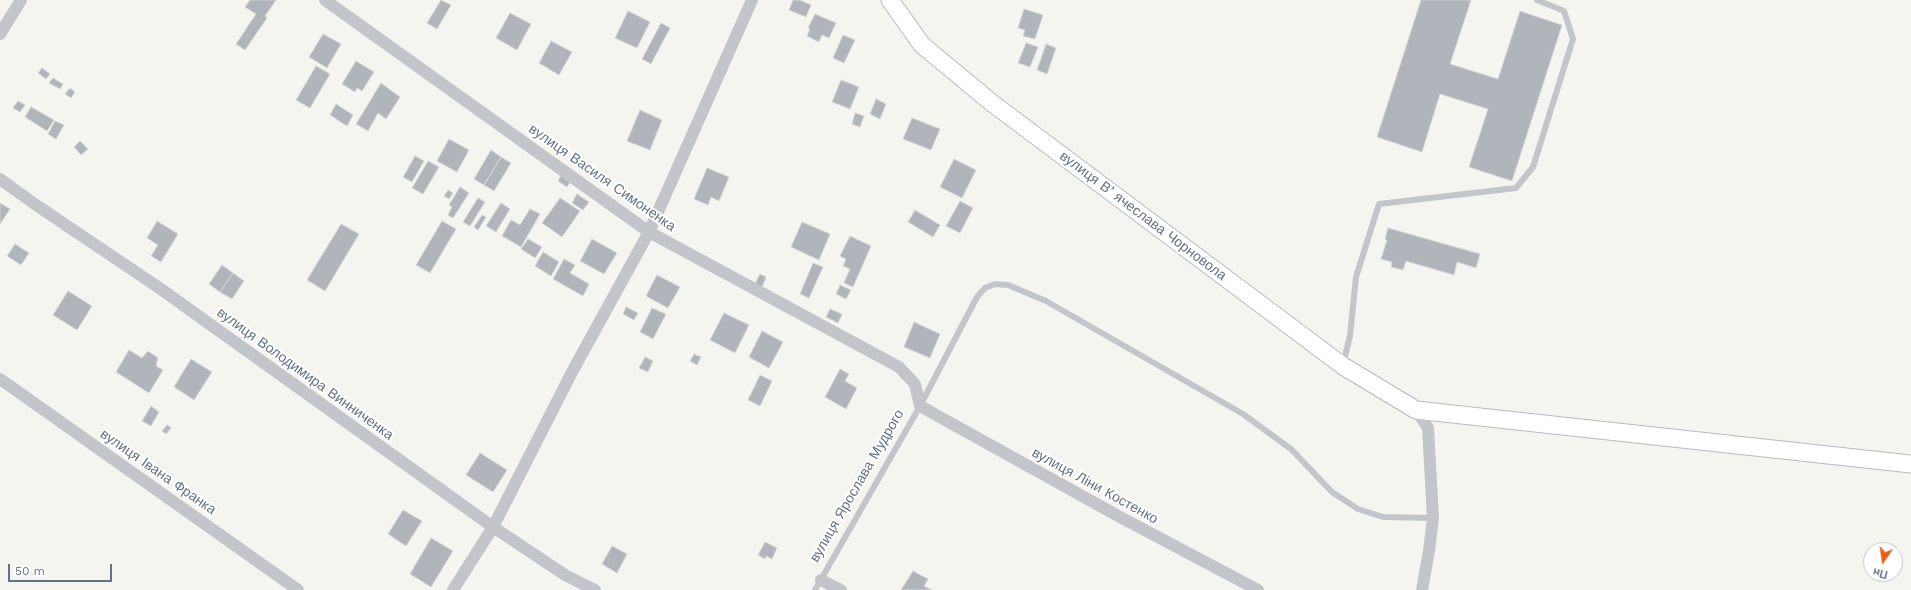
<!DOCTYPE html>
<html>
<head>
<meta charset="utf-8">
<style>
  body { margin:0 }
  #map { position:relative; width:1911px; height:590px; overflow:hidden; background:#f5f5f0; font-family:"Work Sans",sans-serif }
  canvas { display:block }
  .north { position:absolute; left:1863px; top:542px; width:40px; height:40px; box-sizing:border-box; background:#fff; border:1px solid #c0c7ce; border-radius:50%; rotate:193deg; font-size:11px; font-weight:700; line-height:16px; text-align:center; color:#627284 }
  .north::after { content:''; display:block; margin:auto; width:14px; height:18px; background:#ee5b18; clip-path:polygon(50% 0,100% 100%,50% 72%,0 100%) }
  .scale { position:absolute; left:8px; top:564px; width:104px; height:18px; box-sizing:border-box; border:2px solid #627284; border-top:0; padding-left:5px; font-size:12px; line-height:14px; white-space:nowrap; color:#627284; -webkit-text-stroke:3px #fff; paint-order:stroke }
</style>
</head>
<body>
<div id="map">
<canvas width="1911" height="590"></canvas>
<div class="north">Пн</div>
<div class="scale">50 m</div>
</div>
<script>
const c = document.querySelector('canvas').getContext('2d');
c.lineJoin = 'round';
function fill(path, color) { c.fillStyle = color; c.fill(path, 'evenodd'); }
const toPath = rows => new Path2D(rows.map(r => 'M' + r).join(''));
function strokePath(path, color, width, dash) { c.strokeStyle = color; c.lineWidth = width; c.lineCap = dash ? 'butt' : 'round'; c.setLineDash(dash || []); c.stroke(path); }
function drawText(font, color, halo, rows, align = 'center') {
  c.font = font + ' "Work Sans",sans-serif'; c.lineWidth = 4; c.setLineDash([]); c.textBaseline = 'middle'; c.strokeStyle = halo; c.fillStyle = color; for (const [text, x, y, turn = 0] of rows) {
    c.save(); c.translate(x, y); c.rotate((+turn || 0) * Math.PI / 180); c.textAlign = isNaN(turn) ? turn : align; if (halo) c.strokeText(text, 0, 0); c.fillText(text, 0, 0); c.restore();
  }
}
const building = toPath([
  [250,0,276,0,265,16,267,18,245,50,236,44,256,14,245,7,250,0],
  [441,0,451,5,437,29,427,23,441,0],
  [793,0,800,0,811,5,806,17,789,10,793,0],
  [1421,0,1471,0,1450,64,1498,79,1520,11,1562,25,1512,181,1469,167,1488,109,1440,94,1422,152,1377,137,1421,0],
  [1024,9,1043,15,1035,39,1023,36,1025,30,1018,28,1024,9],
  [628,11,650,22,637,48,615,38,628,11],
  [510,13,531,24,517,50,496,38,510,13],
  [815,14,836,23,829,38,822,35,819,42,807,36,810,29,808,28,815,14],
  [661,23,670,28,651,64,642,59,661,23],
  [323,34,341,44,327,68,309,57,323,34],
  [843,35,855,40,844,63,833,58,843,35],
  [551,41,572,52,559,75,539,63,551,41],
  [1026,43,1038,47,1030,67,1018,63,1026,43],
  [1046,44,1056,48,1047,74,1037,70,1046,44],
  [356,61,374,72,362,91,357,88,355,92,342,84,356,61],
  [316,66,330,74,310,108,296,100,316,66],
  [42,68,50,74,46,79,38,73,42,68],
  [53,78,63,84,60,89,49,83,53,78],
  [841,80,859,87,850,109,832,102,841,80],
  [381,83,400,97,386,119,378,113,368,131,356,124,381,83],
  [70,88,75,92,71,98,65,94,70,88],
  [876,99,886,104,880,119,870,114,876,99],
  [18,101,25,105,20,112,13,108,18,101],
  [336,104,353,115,347,126,330,115,336,104],
  [31,107,54,120,47,131,25,117,31,107],
  [640,110,662,120,650,150,627,141,640,110],
  [855,113,864,116,860,127,852,124,855,113],
  [912,118,940,129,931,150,903,139,912,118],
  [55,121,64,125,56,139,48,134,55,121],
  [449,139,469,150,457,172,437,161,449,139],
  [80,141,88,149,81,155,74,147,80,141],
  [491,150,501,157,484,185,474,179,491,150],
  [415,156,424,161,412,182,403,177,415,156],
  [501,157,511,163,494,191,484,185,501,157],
  [954,159,976,170,962,198,940,187,954,159],
  [428,161,439,167,423,194,412,188,428,161],
  [707,168,729,177,719,201,711,197,708,205,694,199,707,168],
  [561,176,570,182,567,187,558,181,561,176],
  [460,187,469,193,453,218,448,215,452,207,449,205,460,187],
  [448,190,453,193,449,199,444,196,448,190],
  [577,194,589,202,583,210,572,203,577,194],
  [478,198,485,202,470,226,463,222,478,198],
  [560,198,580,211,562,237,542,223,560,198],
  [960,201,973,208,960,233,946,226,960,201],
  [0,203,10,209,0,224,0,203],
  [501,203,510,209,496,232,486,226,501,203],
  [530,209,540,214,521,247,502,236,511,220,520,225,530,209],
  [915,210,940,225,933,237,908,222,915,210],
  [482,215,486,217,478,230,474,227,482,215],
  [157,221,178,234,161,262,151,256,158,245,147,238,157,221],
  [442,221,456,229,430,273,416,265,442,221],
  [802,222,830,234,819,260,791,247,802,222],
  [341,224,359,234,325,291,307,280,341,224],
  [1388,228,1480,254,1476,268,1457,262,1454,275,1406,261,1403,270,1391,267,1392,262,1381,259,1387,240,1385,239,1388,228],
  [850,236,871,246,853,287,844,283,850,269,843,266,846,259,840,256,850,236],
  [528,239,542,247,535,258,521,249,528,239],
  [592,239,617,253,604,274,580,261,592,239],
  [15,244,29,253,21,265,7,256,15,244],
  [543,252,559,262,551,276,535,266,543,252],
  [564,259,575,265,570,273,589,284,583,296,553,279,564,259],
  [813,263,823,267,809,298,800,294,813,263],
  [222,265,233,273,220,292,209,284,222,265],
  [233,273,244,281,232,299,220,292,233,273],
  [760,274,766,277,762,287,755,284,760,274],
  [657,275,680,287,668,308,646,296,657,275],
  [840,285,851,290,846,299,836,294,840,285],
  [68,291,92,306,77,330,53,315,68,291],
  [626,307,638,313,634,320,623,314,626,307],
  [652,308,666,314,653,339,640,332,652,308],
  [830,309,842,314,838,323,826,317,830,309],
  [724,313,749,325,735,353,710,340,724,313],
  [914,322,940,334,930,358,904,347,914,322],
  [762,331,783,342,769,368,749,357,762,331],
  [129,350,142,358,148,351,158,358,156,366,163,370,149,393,116,372,129,350],
  [694,354,701,357,697,365,690,361,694,354],
  [645,357,653,361,648,372,639,368,645,357],
  [191,359,212,372,194,400,174,387,191,359],
  [840,369,849,374,845,381,857,388,846,409,825,397,840,369],
  [760,375,772,381,760,406,748,400,760,375],
  [151,406,159,412,151,426,142,421,151,406],
  [167,425,171,428,166,434,162,431,167,425],
  [480,453,507,470,493,492,466,475,480,453],
  [403,510,422,521,406,546,388,534,403,510],
  [431,538,453,551,431,587,410,574,431,538],
  [765,542,777,548,772,559,766,556,765,559,758,555,765,542],
  [612,546,627,554,617,573,602,564,612,546],
  [913,571,928,579,924,586,932,590,901,590,913,571]
]);
const lane = toPath([
  [1343,364,1350,336,1356,277,1379,204,1516,188,1533,167,1573,39,1564,11,1537,0],
  [815,590,920,406,977,297,985,288,995,284,1008,285,1046,301,1243,414,1291,449,1332,492,1358,509,1383,517,1433,518]
]);
const street = toPath([
  [325,0,649,232,899,367,915,384,920,406,1120,517,1258,590],
  [0,34,21,0],
  [0,179,39,207,158,287,493,527,565,575,595,590],
  [0,379,298,590],
  [1416,410,1428,428,1433,518,1429,551,1422,590],
  [821,580,841,590],
  [453,590,493,527,572,372,649,232,752,0]
]);
const secondary = toPath([
  [890,0,922,45,992,103,1343,366,1416,410,1911,464]
]);
const streetNames = [
  ["вулиця Василя Симоненка",602,178,35],
  ["вулиця Вʼячеслава Чорновола",1143,216,37],
  ["вулиця Володимира Винниченка",305,374,36],
  ["вулиця Івана Франка",158,472,35],
  ["вулиця Ярослава Мудрого",857,486,-60],
  ["вулиця Ліни Костенко",1095,486,29]
];
fill(building, '#afb5bb');
strokePath(building, '#d6d6d3', 1);
strokePath(secondary, '#b6bbc0', 19);
strokePath(lane, '#c2c5c9', 6);
strokePath(street, '#c2c5c9', 12);
strokePath(secondary, '#fff', 17);
drawText('14px', '#627284', '#fff', streetNames);
</script>
</body>
</html>
